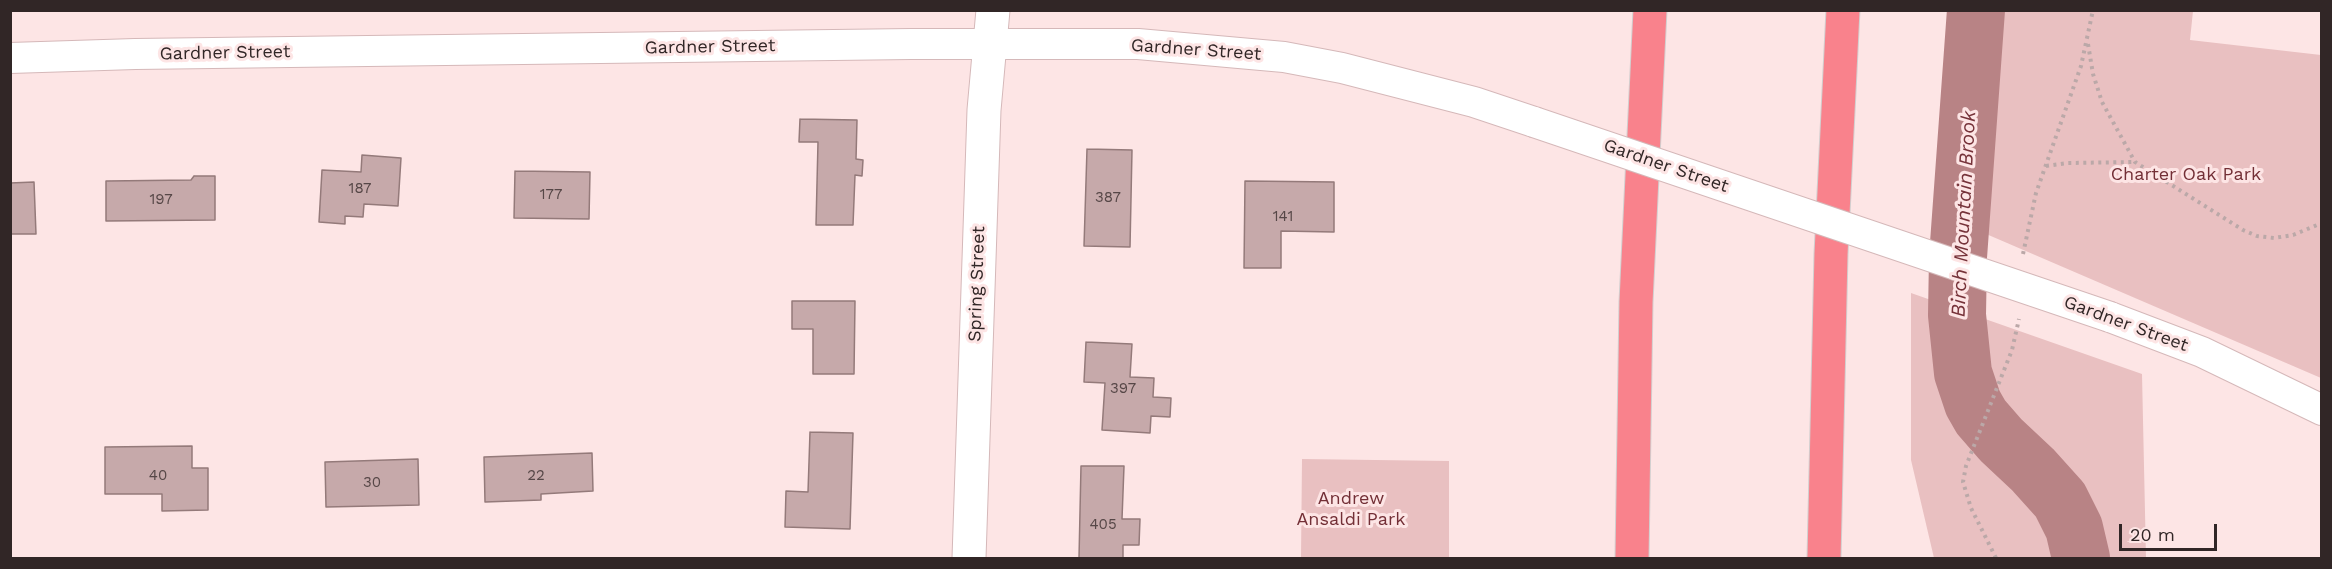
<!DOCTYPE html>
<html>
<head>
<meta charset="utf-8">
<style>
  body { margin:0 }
  #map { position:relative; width:2332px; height:569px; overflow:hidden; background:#fde5e5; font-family:"Work Sans",sans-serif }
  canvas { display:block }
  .frame { position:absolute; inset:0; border:12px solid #312626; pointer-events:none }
  .scale { position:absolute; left:2119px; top:524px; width:98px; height:27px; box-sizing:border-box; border:3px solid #312626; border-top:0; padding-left:8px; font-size:18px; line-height:21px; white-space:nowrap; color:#312626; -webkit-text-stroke:4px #fde5e5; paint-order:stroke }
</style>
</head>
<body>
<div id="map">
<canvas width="2332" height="569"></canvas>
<div class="frame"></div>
<div class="scale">20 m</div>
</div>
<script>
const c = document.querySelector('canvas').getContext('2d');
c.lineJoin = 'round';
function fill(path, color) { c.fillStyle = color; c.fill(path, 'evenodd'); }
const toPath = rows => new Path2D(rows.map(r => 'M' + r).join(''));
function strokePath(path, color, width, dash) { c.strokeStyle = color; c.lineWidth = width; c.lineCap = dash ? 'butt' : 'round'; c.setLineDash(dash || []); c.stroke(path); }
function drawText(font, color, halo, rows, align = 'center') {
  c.font = font + ' "Work Sans",sans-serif'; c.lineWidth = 6; c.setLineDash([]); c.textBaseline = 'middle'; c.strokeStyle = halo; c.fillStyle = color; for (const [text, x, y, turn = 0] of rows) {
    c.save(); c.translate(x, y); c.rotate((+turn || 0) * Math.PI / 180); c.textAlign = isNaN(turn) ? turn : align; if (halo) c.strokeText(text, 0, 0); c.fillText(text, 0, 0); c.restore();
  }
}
const green = toPath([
  [1952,11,2193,11,2190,40,2321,55,2321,378,1942,215,1946,31],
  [1911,293,2142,374,2146,558,1934,558,1911,460],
  [1302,459,1449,461,1449,558,1301,558]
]);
const river = toPath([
  [1976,10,1958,257,1957,315,1963,373,1973,403,1981,417,2001,440,2033,470,2060,500,2074,528,2081,558]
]);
const building = toPath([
  [800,119,857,120,856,159,863,160,862,176,855,175,853,225,816,225,818,142,799,142,800,119],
  [1087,149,1132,150,1130,247,1084,246,1087,149],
  [362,155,401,158,398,206,364,204,363,217,345,216,345,224,319,222,322,170,361,172,362,155],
  [515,171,590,172,589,219,514,218,515,171],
  [194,176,215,176,215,220,106,221,106,181,191,180,194,176],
  [1245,181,1334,182,1334,232,1281,231,1281,268,1244,268,1245,181],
  [34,182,36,234,10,234,10,183,34,182],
  [792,301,855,301,854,374,813,374,813,329,792,329,792,301],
  [1086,342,1132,344,1130,377,1154,378,1153,397,1171,398,1170,417,1151,416,1150,433,1102,430,1105,383,1084,382,1086,342],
  [810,432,853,433,850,529,785,527,786,491,808,492,810,432],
  [192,446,192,468,208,468,208,510,162,511,162,494,105,494,105,447,192,446],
  [592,453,593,491,541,494,541,500,485,502,484,457,592,453],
  [418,459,419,505,326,507,325,462,418,459],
  [1081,466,1124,466,1122,519,1140,519,1139,545,1123,545,1123,558,1079,558,1081,466]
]);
const path = toPath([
  [2088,44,2093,74,2102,102,2135,162,2243,230,2257,236,2274,238,2293,235,2322,223],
  [2046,166,2068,163,2135,162],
  [2023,254,2036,193,2081,66,2093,10],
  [1996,558,1971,508,1963,482,1966,466,2012,350,2019,319]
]);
const street = toPath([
  [10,58,135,54,911,44,1138,44,1284,57,1342,68,1474,102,1534,122],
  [2110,317,2202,352,2322,410]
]);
const secondary = toPath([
  [969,558,984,110,993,10]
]);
const highway = toPath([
  [1632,558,1636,302,1650,10],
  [1824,558,1831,254,1843,10]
]);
const streetBridge = toPath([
  [1534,122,2110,317]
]);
const numberNames = [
  ["187",360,189],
  ["177",551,195],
  ["387",1108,198],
  ["197",161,200],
  ["141",1283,217],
  ["397",1123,389],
  ["40",158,476],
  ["22",536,476],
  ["30",372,483],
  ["405",1103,525]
];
const streetNames = [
  ["Gardner Street",710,47,-1],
  ["Gardner Street",1196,50,4],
  ["Gardner Street",225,53,-1],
  ["Gardner Street",1666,166,19],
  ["Spring Street",977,284,-88],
  ["Gardner Street",2126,324,20]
];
const parkNames = [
  ["Charter Oak Park",2186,175],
  ["Andrew",1351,499],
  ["Ansaldi Park",1351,520]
];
const waterNames = [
  ["Birch Mountain Brook",1964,214,-87]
];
fill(green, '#e9c0c1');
strokePath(river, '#b88385', 58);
fill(building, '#c6a9aa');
strokePath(building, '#947a7a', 1.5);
strokePath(street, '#d5b8b9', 32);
strokePath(secondary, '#d5b8b9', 35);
strokePath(highway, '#d2cfcf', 35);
strokePath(path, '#bba8a8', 4, [3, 4.5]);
strokePath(street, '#fff', 30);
strokePath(secondary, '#fff', 33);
strokePath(highway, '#f9828c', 33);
strokePath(streetBridge, '#d5b8b9', 32, []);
strokePath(streetBridge, '#fff', 30);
drawText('15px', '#564747', null, numberNames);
drawText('18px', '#312626', '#fde5e5', streetNames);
drawText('18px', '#732f36', '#fde5e5', parkNames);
drawText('italic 20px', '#763239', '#fde5e5', waterNames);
</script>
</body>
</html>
